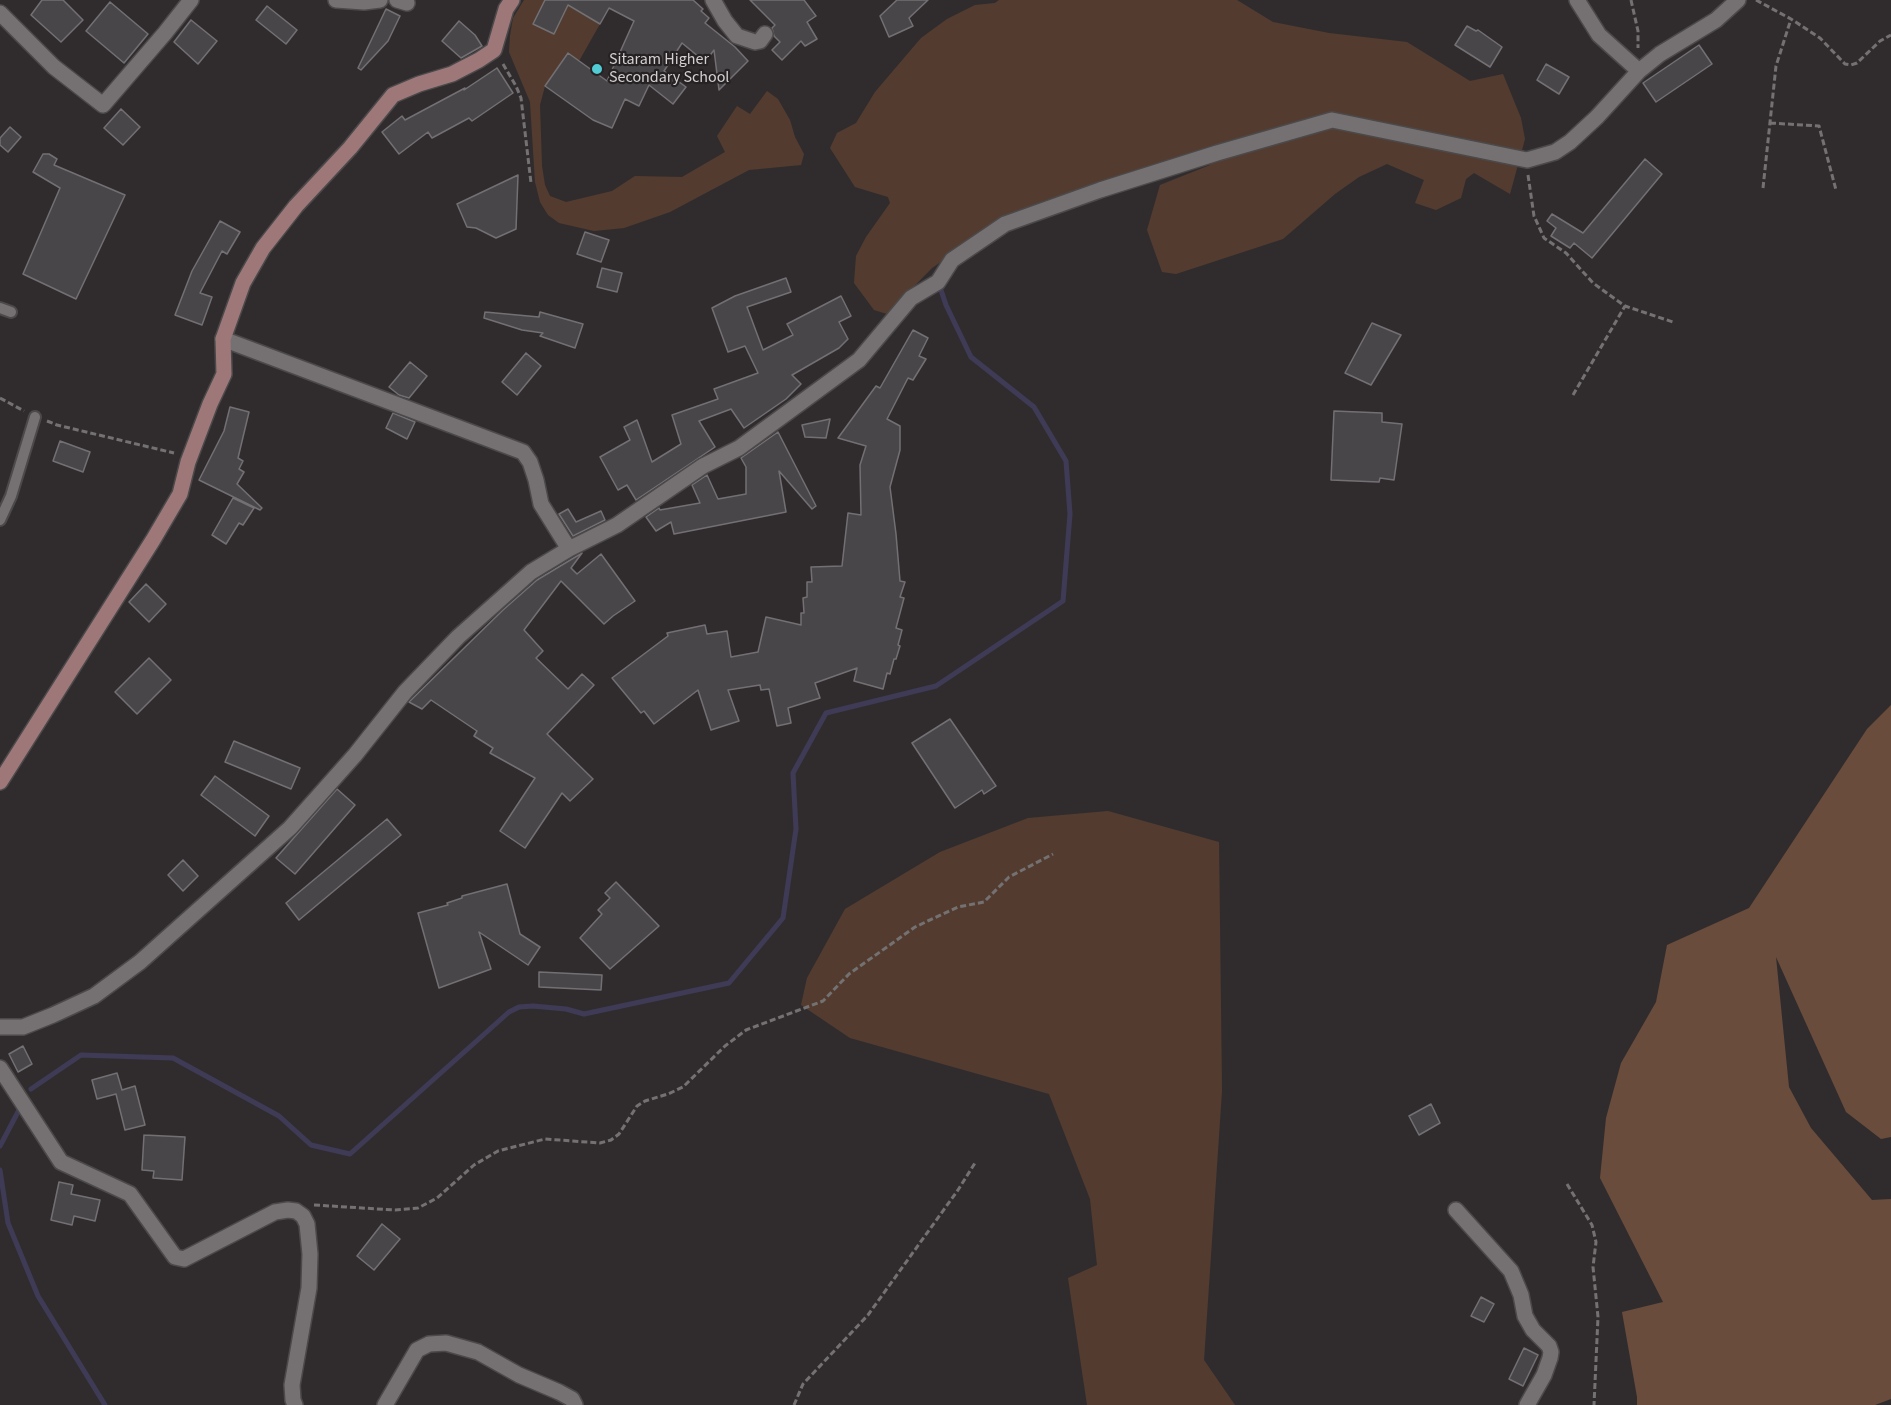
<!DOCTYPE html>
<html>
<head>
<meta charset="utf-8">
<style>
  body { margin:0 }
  canvas { display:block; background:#302c2e }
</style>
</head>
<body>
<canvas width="1891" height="1405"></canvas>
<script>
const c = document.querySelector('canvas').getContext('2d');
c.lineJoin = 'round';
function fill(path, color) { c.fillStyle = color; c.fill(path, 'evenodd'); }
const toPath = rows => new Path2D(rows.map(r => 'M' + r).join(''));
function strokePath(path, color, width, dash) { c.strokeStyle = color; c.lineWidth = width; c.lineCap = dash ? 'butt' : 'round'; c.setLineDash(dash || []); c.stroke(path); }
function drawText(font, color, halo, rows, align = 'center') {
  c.font = font + ' "Source Sans 3",sans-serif'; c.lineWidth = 4.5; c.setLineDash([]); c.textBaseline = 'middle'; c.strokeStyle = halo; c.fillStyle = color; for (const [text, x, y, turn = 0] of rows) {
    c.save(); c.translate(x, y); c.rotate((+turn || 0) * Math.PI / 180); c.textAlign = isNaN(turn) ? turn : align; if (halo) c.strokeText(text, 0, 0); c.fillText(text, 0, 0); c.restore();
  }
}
const green = toPath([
  [524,0,545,0,533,24,554,34,568,6,600,24,579,61,567,53,545,86,540,105,542,166,545,185,550,196,566,202,612,191,635,176,682,177,725,152,717,136,737,106,750,114,767,91,778,99,790,120,795,137,804,154,801,165,749,170,670,212,624,228,594,231,559,223,548,215,540,202,535,182,530,102,509,52,510,36,513,18],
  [999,0,1237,0,1273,22,1329,33,1407,42,1470,81,1503,74,1521,118,1525,139,1510,194,1474,173,1466,179,1461,198,1436,210,1415,203,1424,180,1387,164,1359,177,1335,194,1283,239,1176,274,1162,272,1147,230,1160,185,1210,165,1205,149,1043,201,1013,213,932,268,887,314,874,310,854,283,856,256,866,237,890,203,888,197,855,187,830,148,837,133,856,123,875,92,921,38,947,19,975,5,995,3],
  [1108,811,1219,842,1222,1091,1204,1360,1235,1405,1087,1405,1068,1278,1097,1265,1090,1199,1049,1094,850,1038,801,1005,807,978,845,909,940,852,1028,818]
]);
const forest = toPath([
  [1891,705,1891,1137,1881,1139,1846,1112,1776,957,1789,1087,1811,1128,1872,1200,1891,1199,1891,1399,1875,1405,1637,1405,1637,1397,1622,1312,1663,1302,1600,1178,1606,1118,1621,1063,1656,1002,1667,945,1749,908,1867,729]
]);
const stream = toPath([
  [31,1089,81,1055,173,1058,279,1116,311,1145,350,1154,509,1012,519,1007,533,1006,566,1009,584,1014,729,983,783,918,796,829,793,773,826,713,936,686,1063,601,1070,514,1066,461,1034,407,971,357,946,305,939,284],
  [0,1146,19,1110],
  [0,1170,8,1223,38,1296,105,1405]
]);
const building = toPath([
  [42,0,63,0,83,20,61,42,31,15,42,0],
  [545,0,693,0,703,9,701,11,709,18,705,23,735,47,748,61,719,90,714,50,705,62,682,43,664,71,686,87,673,104,649,85,639,106,625,99,612,128,593,120,545,86,568,53,607,81,634,21,609,8,600,24,568,5,554,34,533,24,545,0],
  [750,0,804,0,816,16,807,22,817,39,805,46,801,41,782,60,772,50,780,42,774,36,772,28,775,25,750,0],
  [897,0,928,0,909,18,913,26,889,37,880,16,897,0],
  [110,2,148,34,124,63,86,31,110,2],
  [267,6,297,30,286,44,256,20,267,6],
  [386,9,400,16,388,41,361,70,358,68,386,9],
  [191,20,217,41,198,64,174,42,191,20],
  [459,21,475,35,482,46,461,58,442,41,459,21],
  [1467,26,1476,31,1478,30,1502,47,1490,67,1455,45,1467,26],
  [1699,45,1712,64,1656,102,1643,83,1699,45],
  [1546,64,1569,77,1559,94,1537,80,1546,64],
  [497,68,513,93,472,121,469,118,432,138,428,132,399,154,382,132,402,116,405,120,465,88,464,90,497,68],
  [121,109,140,127,123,145,104,128,121,109],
  [10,127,21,137,8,152,0,145,0,138,10,127],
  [43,154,49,154,57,159,54,165,125,195,76,299,23,274,60,188,33,172,43,154],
  [1645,159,1662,174,1592,258,1574,243,1570,248,1551,236,1556,228,1547,221,1552,214,1583,233,1645,159],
  [518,175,516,229,496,238,476,228,467,227,457,204,518,175],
  [220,221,240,232,227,254,222,251,200,293,212,297,202,325,175,315,192,271,220,221],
  [585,232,609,240,601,262,577,254,585,232],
  [602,268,622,273,617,292,597,287,602,268],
  [786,278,791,292,747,307,763,350,793,335,787,324,841,296,851,316,839,322,848,339,839,348,792,375,801,384,786,399,744,428,731,409,699,421,715,447,636,500,627,485,618,490,600,457,630,440,624,427,637,420,652,462,681,444,672,415,718,399,714,389,758,373,745,346,728,352,712,308,735,296,786,278],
  [485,312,539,317,540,312,583,324,575,348,540,336,543,333,522,330,484,318,485,312],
  [1372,323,1401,335,1371,385,1345,373,1372,323],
  [913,330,928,338,919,356,926,359,913,380,908,378,887,419,900,426,900,450,890,487,896,534,900,581,905,582,900,597,904,598,896,628,902,630,898,645,900,646,896,659,894,659,890,674,887,673,883,689,854,681,857,668,815,683,820,698,788,708,791,723,777,726,769,689,761,690,760,685,728,690,739,721,711,730,698,690,654,724,644,711,641,713,612,678,668,636,667,633,705,625,707,634,727,631,731,657,758,652,766,617,801,625,801,613,804,613,803,598,807,597,807,582,812,582,811,567,842,566,848,513,861,515,860,465,866,446,838,438,876,386,880,388,913,330],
  [526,353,541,366,517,395,502,382,526,353],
  [410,362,427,376,409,398,399,395,389,387,410,362],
  [230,407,249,412,238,458,243,461,239,469,244,472,237,484,262,508,260,510,199,480,224,431,230,407],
  [1334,411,1382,413,1382,422,1402,424,1394,480,1380,478,1379,482,1331,480,1334,411],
  [393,413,415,422,407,439,386,428,393,413],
  [830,419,826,438,805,437,802,425,830,419],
  [778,432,816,506,812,509,779,471,786,512,674,534,671,522,656,531,646,517,659,508,660,510,700,503,692,485,707,475,718,499,746,494,746,467,741,458,778,432],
  [60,441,90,452,83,472,53,461,60,441],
  [233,498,254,508,243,525,239,523,226,544,212,535,233,498],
  [568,509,576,522,601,511,605,520,573,536,559,514,568,509],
  [582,553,571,568,577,574,601,554,635,601,613,616,604,624,561,581,524,630,543,651,536,658,568,689,582,674,594,685,547,734,593,779,570,801,562,793,525,848,500,831,535,778,490,753,493,748,474,736,477,731,431,700,422,709,409,702,503,610,537,580,582,553],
  [146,584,166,604,149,622,129,602,146,584],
  [149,658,171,680,137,714,115,692,149,658],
  [950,719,996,786,984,794,982,790,955,808,912,743,950,719],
  [234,741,300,768,291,789,225,762,234,741],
  [215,776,269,816,255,836,201,795,215,776],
  [337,789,355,805,295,874,276,858,337,789],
  [387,819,401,835,299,920,286,903,387,819],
  [183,860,198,876,183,891,168,875,183,860],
  [616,882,659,926,610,969,580,938,602,914,598,910,610,898,605,893,616,882],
  [507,884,520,934,540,947,528,965,479,932,491,969,439,988,418,913,448,905,447,903,462,898,462,896,507,884],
  [539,972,602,975,601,990,539,987,539,972],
  [23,1046,32,1064,18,1072,9,1054,23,1046],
  [117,1073,122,1090,135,1086,145,1125,125,1130,116,1094,97,1099,92,1080,117,1073],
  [1431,1104,1440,1123,1419,1135,1409,1116,1431,1104],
  [144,1135,185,1137,182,1180,153,1178,154,1171,142,1170,144,1135],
  [59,1182,73,1185,71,1194,100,1200,95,1221,74,1216,72,1225,51,1220,59,1182],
  [382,1224,400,1239,374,1270,357,1256,382,1224],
  [1481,1297,1494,1304,1484,1322,1471,1316,1481,1297],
  [1524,1348,1538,1355,1523,1386,1509,1379,1524,1348]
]);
const path = toPath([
  [1631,0,1638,31,1638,48],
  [1756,0,1791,19,1820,38,1845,64,1851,65,1857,63,1880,41,1891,35],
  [503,64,516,86,521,98,531,183],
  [1770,123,1819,126,1836,190],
  [1528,175,1534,216,1544,238,1566,253,1593,283,1625,306,1673,322],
  [1763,188,1776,66,1791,19],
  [1573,395,1625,306],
  [0,398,24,411],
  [47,421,57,425,174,453],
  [1567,1184,1592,1225,1596,1242,1593,1267,1598,1317,1594,1405],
  [314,1205,395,1210,418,1208,437,1198,474,1165,498,1151,545,1139,600,1143,611,1140,619,1134,637,1106,645,1101,668,1094,683,1087,725,1046,746,1030,823,1001,849,974,915,927,958,907,984,902,1009,877,1053,854],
  [794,1405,803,1384,868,1315,958,1190,975,1163]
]);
const service = toPath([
  [0,308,11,312],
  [0,520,11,496,35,417]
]);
const minor = toPath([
  [336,0,364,2,380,0],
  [397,0,407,3],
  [713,0,725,21,737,36,755,42,760,41,765,34],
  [1577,0,1599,35,1639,71],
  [0,13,54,67,103,105,165,33,191,0],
  [223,339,523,452,530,462,536,480,541,504,569,549],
  [0,1027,23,1027,53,1015,94,996,140,962,290,828,355,755,405,692,458,637,531,572,569,549,617,525,703,466,739,448,859,360,911,298,938,282,952,260,1005,224,1100,190,1217,153,1332,120,1527,160,1555,152,1570,142,1597,117,1639,71,1660,54,1716,20,1738,0],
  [1456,1210,1511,1271,1521,1295,1525,1316,1533,1330,1549,1346,1551,1352,1550,1358,1544,1375,1527,1405]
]);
const tertiary = toPath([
  [0,1068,61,1162,130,1194,175,1257,184,1259,275,1212,288,1210,296,1211,303,1216,307,1224,310,1254,309,1288,292,1385,293,1400,295,1405],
  [385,1405,417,1350,429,1344,446,1343,478,1352,519,1375,559,1392,572,1399,575,1405]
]);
const secondary = toPath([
  [0,782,153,540,180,494,188,462,210,404,224,374,223,339,243,283,263,248,296,206,350,148,393,95,419,84,452,74,479,60,494,50,506,9,512,0]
]);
const markers = [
  [597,69,6,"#51ccd4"]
];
const poiNames = [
  ["Sitaram Higher",609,60],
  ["Secondary School",609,78]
];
fill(green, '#533c2f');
fill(forest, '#694c3b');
strokePath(stream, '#3f3b56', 5);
fill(building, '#484649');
strokePath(building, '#737074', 1.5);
strokePath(service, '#4c494a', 14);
strokePath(minor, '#4c494a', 18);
strokePath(tertiary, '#4c494a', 18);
strokePath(secondary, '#4c494a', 18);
strokePath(path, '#747172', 3, [6, 3]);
strokePath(service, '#757173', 10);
strokePath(minor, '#757173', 15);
strokePath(tertiary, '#757173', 15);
strokePath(secondary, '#9e7879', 15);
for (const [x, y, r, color] of markers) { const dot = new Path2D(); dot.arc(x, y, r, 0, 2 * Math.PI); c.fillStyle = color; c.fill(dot); strokePath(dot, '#262224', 2); }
drawText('16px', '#d3d0d1', '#262224', poiNames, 'left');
</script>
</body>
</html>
